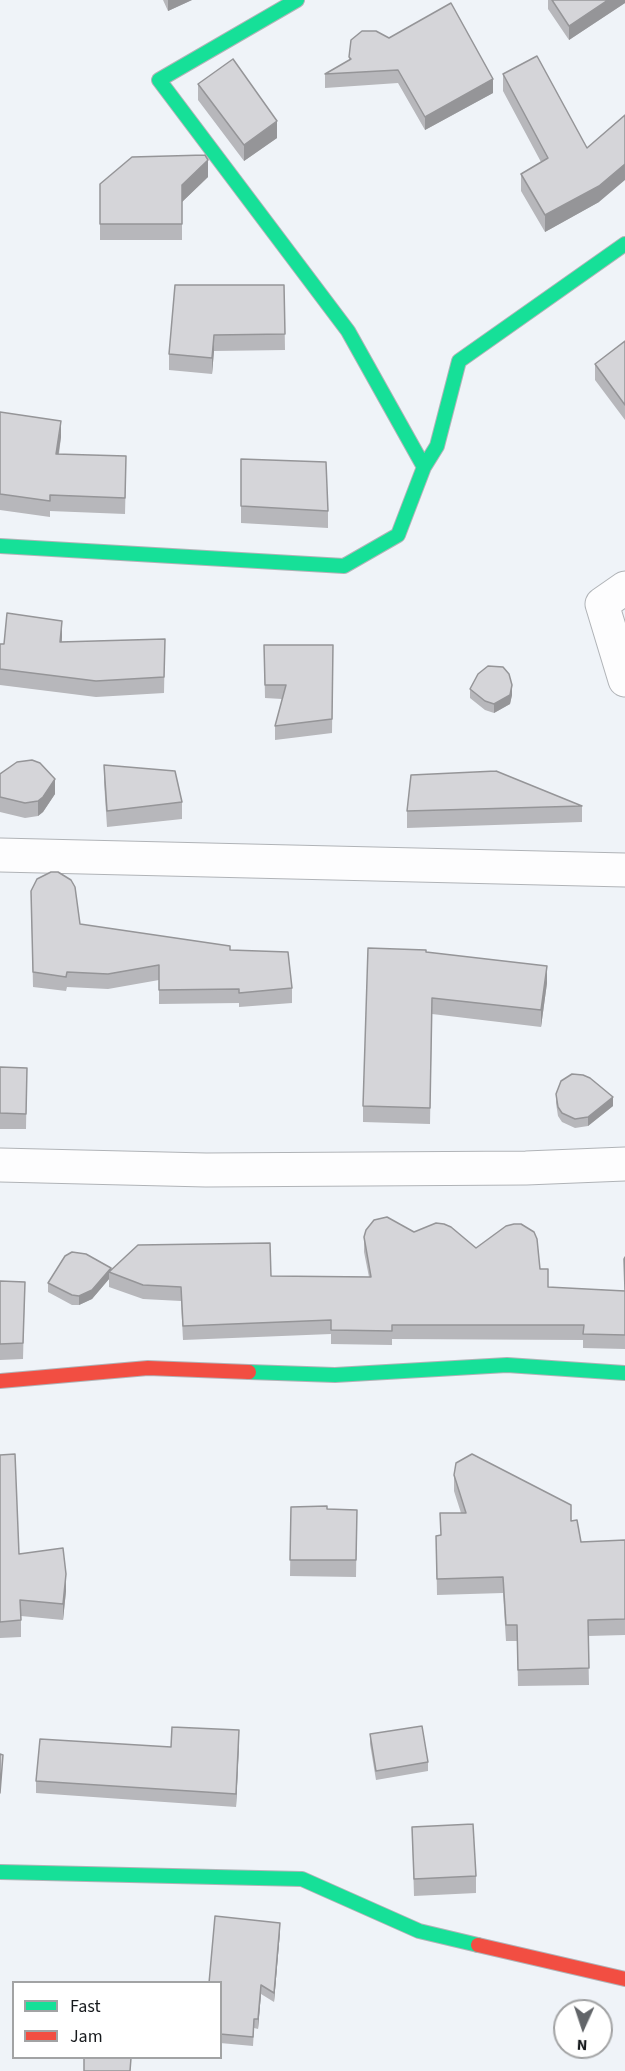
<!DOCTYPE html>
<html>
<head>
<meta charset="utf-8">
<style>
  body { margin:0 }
  #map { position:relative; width:625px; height:2071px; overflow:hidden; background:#eff3f8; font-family:"Source Sans 3",sans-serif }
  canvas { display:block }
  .legend { position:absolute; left:12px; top:1981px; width:210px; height:78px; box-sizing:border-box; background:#fff; border:2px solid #a2a3a4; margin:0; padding:8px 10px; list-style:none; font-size:18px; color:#16191c }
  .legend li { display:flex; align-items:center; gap:12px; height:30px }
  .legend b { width:30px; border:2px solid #a2a3a4 }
  .north { position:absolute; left:553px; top:1999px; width:60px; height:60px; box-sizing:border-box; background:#fff; border:2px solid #a2a3a4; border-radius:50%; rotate:183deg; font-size:16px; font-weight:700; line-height:24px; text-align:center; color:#16191c }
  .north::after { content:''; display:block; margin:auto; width:21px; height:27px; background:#626569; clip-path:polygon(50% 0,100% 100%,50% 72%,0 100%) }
</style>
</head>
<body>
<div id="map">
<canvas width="625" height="2071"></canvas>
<ul class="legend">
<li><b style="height:8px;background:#16e098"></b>Fast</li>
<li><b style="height:8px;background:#f24e42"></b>Jam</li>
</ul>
<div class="north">N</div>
</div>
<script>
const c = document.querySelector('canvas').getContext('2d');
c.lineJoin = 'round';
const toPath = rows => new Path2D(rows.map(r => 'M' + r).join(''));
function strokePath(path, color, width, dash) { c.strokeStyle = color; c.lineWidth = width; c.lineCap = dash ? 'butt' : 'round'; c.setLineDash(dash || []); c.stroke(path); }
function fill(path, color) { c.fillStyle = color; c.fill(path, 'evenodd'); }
const street = toPath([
  [625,588,602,604,625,680],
  [0,855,625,870],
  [0,1165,206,1170,526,1168,625,1164]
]);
const fast = toPath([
  [297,0,159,80,348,331,424,467],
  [0,546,344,566,398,535,424,467,437,446,459,361,625,244],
  [249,1372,335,1375,507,1365,625,1373],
  [0,1872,302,1879,419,1931,478,1945]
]);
const jam = toPath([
  [0,1381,148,1368,249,1372],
  [478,1945,625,1979]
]);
const wall = toPath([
  [163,0,192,0,168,11],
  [548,0,625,0,625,3,569,40,548,9],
  [349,57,493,93,425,130,398,83,325,88,325,74,349,61],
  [503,74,587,148,599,202,545,232,521,191,521,174,541,162,503,91],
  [198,84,277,138,244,161,198,100],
  [208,177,182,202,182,240,100,240,100,184],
  [284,285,285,350,214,351,212,374,169,370,169,354],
  [625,341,625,420,595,380,595,364],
  [0,412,61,437,59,454,126,472,125,514,50,511,50,517,0,510],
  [241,459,328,511,328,528,241,523],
  [62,637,62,642,165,639,164,693,96,697,0,685,0,644],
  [264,645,333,645,332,733,275,740,275,726,282,699,265,698],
  [470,689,512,695,510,704,494,713,485,710,470,698],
  [104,765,182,802,182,819,107,827,104,782],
  [0,774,55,794,43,812,38,816,25,818,0,812],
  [582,806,582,822,407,828,407,811],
  [31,891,80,924,230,950,292,988,292,1003,239,1007,239,1003,159,1004,159,980,108,989,67,987,66,991,33,987],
  [426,952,547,983,541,1027,432,1014,430,1124,363,1122,363,1106],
  [0,1067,27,1068,26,1129,0,1129],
  [556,1094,613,1106,588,1126,575,1128,562,1122,558,1116,556,1103],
  [414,1232,476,1248,540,1269,548,1287,625,1291,625,1257,625,1349,583,1348,583,1340,392,1339,392,1345,331,1344,331,1334,183,1340,181,1301,143,1299,109,1287,109,1279,92,1299,79,1305,72,1305,48,1292,48,1283,111,1271,271,1276,369,1277,364,1252,364,1237],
  [0,1281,25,1282,23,1359,0,1360],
  [0,1455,19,1554,66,1591,63,1620,21,1616,21,1637,0,1638],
  [454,1475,571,1521,581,1542,625,1540,625,1635,588,1636,589,1685,518,1686,517,1641,506,1641,503,1593,437,1595,436,1536,440,1535,461,1513,454,1491],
  [291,1507,357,1510,356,1577,290,1576],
  [370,1734,428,1762,428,1771,376,1780,370,1744],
  [239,1743,236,1807,36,1793,36,1781],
  [412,1827,476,1876,476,1893,414,1896],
  [280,1932,274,2002,261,1994,258,2029,254,2028,253,2046,220,2043,220,1983]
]);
const shadedWall = toPath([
  [168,0,192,0,168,11],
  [608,0,625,0,625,3,569,40,569,26],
  [493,79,493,93,425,130,425,117],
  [277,121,277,138,244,161,244,145],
  [208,160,208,177,182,202,182,185],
  [625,164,625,180,599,202,545,232,545,215],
  [214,335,214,351,212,374,212,358],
  [61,421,61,437,56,470,56,454],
  [62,621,62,637,60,659,60,642],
  [512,685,512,695,510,704,494,713,494,704],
  [55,779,55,794,43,812,38,816,38,801],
  [547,966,547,983,541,1027,541,1010],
  [613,1097,613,1106,588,1126,588,1117],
  [111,1268,111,1273,109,1272,109,1279,92,1299,79,1305,79,1296],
  [66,1574,66,1591,63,1620,63,1604],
  [239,1730,239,1743,236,1807,236,1794],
  [280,1923,280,1932,274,2002,274,1993],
  [261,1985,261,1994,258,2029,258,2019]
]);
const building = toPath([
  [552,0,608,0,569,26,552,0],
  [451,3,493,79,425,117,398,70,325,74,351,59,349,57,351,40,362,31,376,31,389,38,451,3],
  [537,56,587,148,625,115,625,164,599,186,545,215,521,174,548,158,503,74,537,56],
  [233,59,277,121,244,145,198,84,233,59],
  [205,155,208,160,182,185,182,224,100,224,100,184,132,157,205,155],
  [175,285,284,285,285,334,214,335,212,358,169,354,175,285],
  [625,341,625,405,595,364,625,341],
  [0,412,61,421,56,454,126,456,125,498,50,495,50,501,0,494,0,412],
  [241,459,326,462,328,511,241,506,241,459],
  [7,613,62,621,60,642,165,639,164,677,96,681,0,669,0,644,4,644,7,613],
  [264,645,333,645,332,719,275,726,286,685,265,685,264,645],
  [488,666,503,667,509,674,512,685,510,695,494,704,485,701,470,689,478,674,488,666],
  [32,760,40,763,55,779,43,797,38,801,25,803,0,797,0,774,17,762,32,760],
  [104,765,175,771,182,802,107,811,104,765],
  [496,771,582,806,407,811,411,775,496,771],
  [51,872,58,872,71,880,75,887,80,924,230,946,230,950,288,952,292,988,239,993,239,989,159,990,159,965,108,974,67,972,66,977,33,972,31,891,37,879,51,872],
  [368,948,426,950,426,952,547,966,541,1010,432,998,430,1108,363,1106,368,948],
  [0,1067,27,1068,26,1114,0,1113,0,1067],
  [572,1074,583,1075,590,1078,613,1097,588,1117,575,1119,562,1113,558,1107,556,1094,561,1081,572,1074],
  [387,1217,414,1232,436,1223,444,1224,451,1227,476,1248,506,1226,514,1224,521,1224,534,1232,537,1239,540,1269,548,1269,548,1287,625,1291,625,1335,583,1334,584,1325,392,1325,392,1331,331,1330,331,1320,183,1326,181,1287,143,1285,109,1272,138,1245,270,1243,271,1276,371,1277,364,1237,366,1230,374,1220,387,1217],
  [72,1252,86,1254,111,1268,92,1290,79,1296,72,1295,48,1283,65,1256,72,1252],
  [625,1257,625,1291,624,1259,625,1257],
  [0,1281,25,1282,23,1343,0,1344,0,1281],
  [15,1454,19,1554,63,1548,66,1574,63,1604,20,1600,21,1620,0,1622,0,1455,15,1454],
  [472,1454,571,1505,571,1521,577,1520,581,1542,625,1540,625,1619,588,1620,589,1668,518,1670,517,1625,506,1625,503,1577,437,1579,436,1536,441,1535,440,1513,466,1513,454,1475,456,1463,472,1454],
  [327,1506,327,1509,357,1510,356,1560,290,1560,291,1507,327,1506],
  [422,1726,428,1762,376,1771,370,1734,422,1726],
  [172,1727,239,1730,236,1794,36,1781,40,1739,171,1747,172,1727],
  [0,1754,3,1755,0,1793,0,1754],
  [473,1824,476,1876,414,1879,412,1827,473,1824],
  [215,1916,280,1923,274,1993,261,1985,258,2019,254,2019,253,2037,220,2034,220,1983,209,1983,215,1916],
  [84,2058,131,2058,130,2071,84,2071,84,2058]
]);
strokePath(street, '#b0b3b7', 35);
strokePath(fast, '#b0b3b7', 16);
strokePath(jam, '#b0b3b7', 16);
strokePath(street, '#fdfdfe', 33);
strokePath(fast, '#16e098', 14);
strokePath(jam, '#f24e42', 14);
fill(wall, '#b7b7bb');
fill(shadedWall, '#959598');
fill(building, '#d5d5d9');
strokePath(building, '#959598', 1.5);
</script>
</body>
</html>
